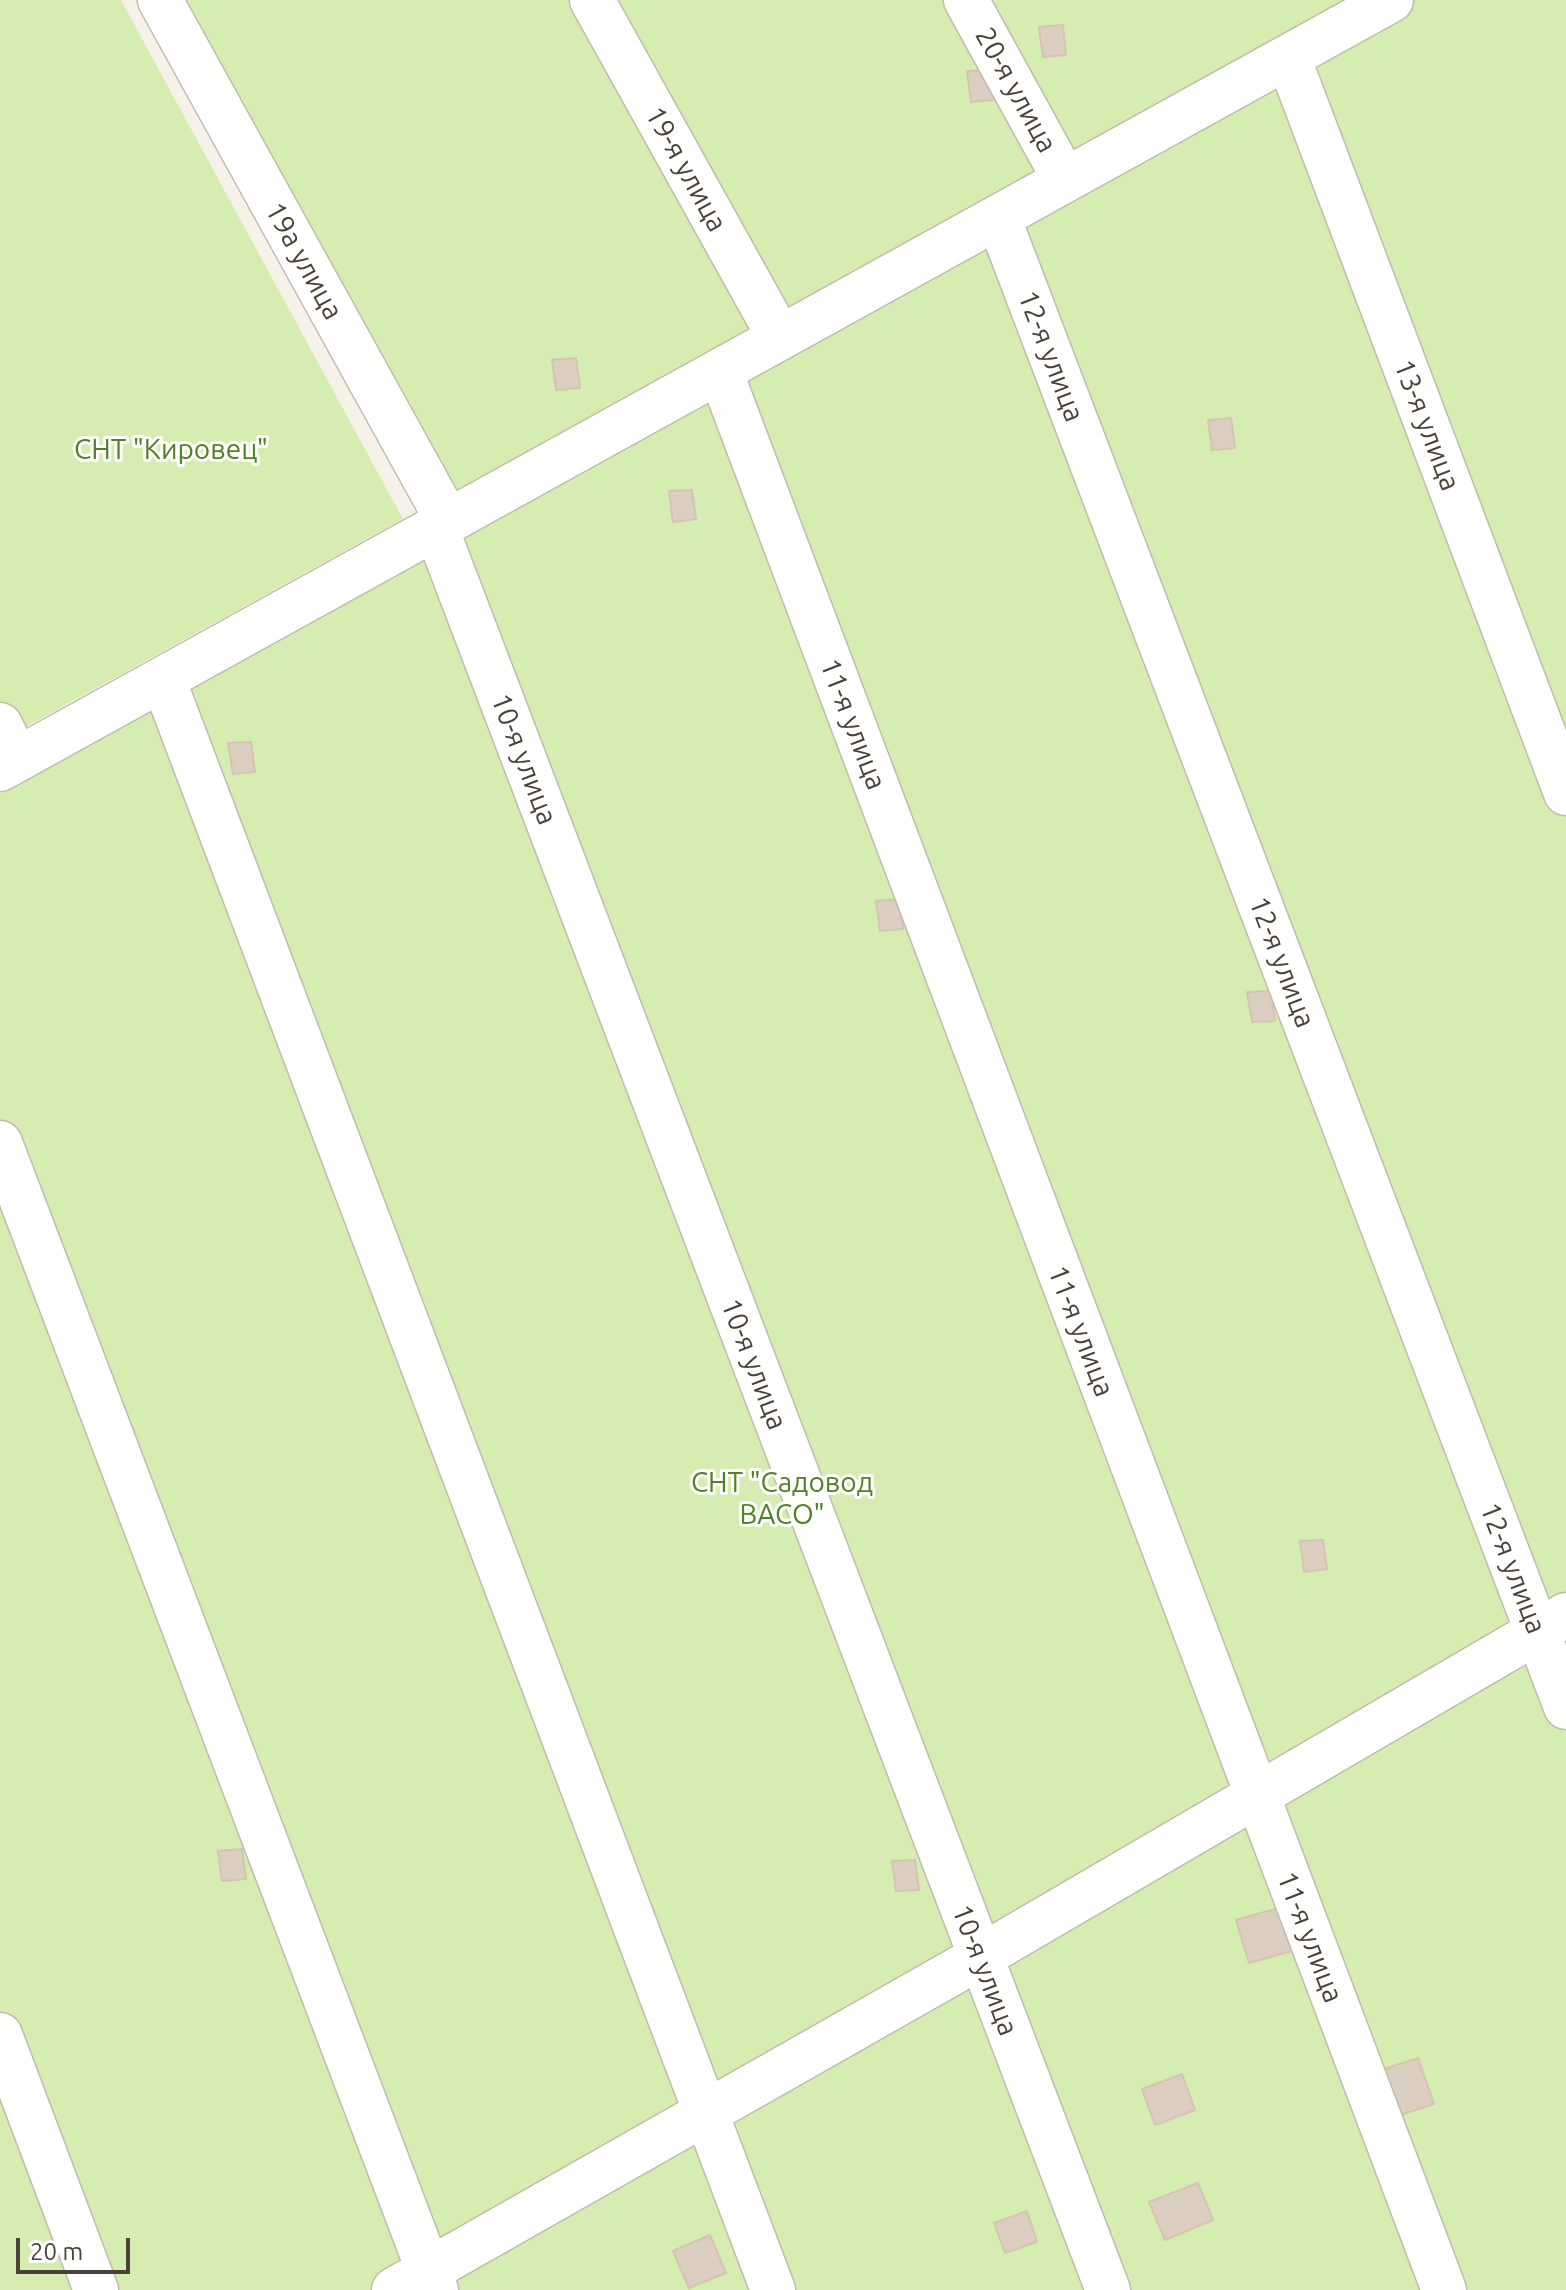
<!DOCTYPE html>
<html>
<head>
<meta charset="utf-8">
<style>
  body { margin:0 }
  #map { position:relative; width:1566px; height:2290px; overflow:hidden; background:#f6f2ea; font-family:Ubuntu,sans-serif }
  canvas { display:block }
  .scale { position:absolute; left:16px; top:2238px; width:114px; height:36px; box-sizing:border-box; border:4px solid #4b4237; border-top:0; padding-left:10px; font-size:24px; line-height:28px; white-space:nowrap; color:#4b4237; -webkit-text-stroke:6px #fff; paint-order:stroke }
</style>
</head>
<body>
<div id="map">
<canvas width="1566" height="2290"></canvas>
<div class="scale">20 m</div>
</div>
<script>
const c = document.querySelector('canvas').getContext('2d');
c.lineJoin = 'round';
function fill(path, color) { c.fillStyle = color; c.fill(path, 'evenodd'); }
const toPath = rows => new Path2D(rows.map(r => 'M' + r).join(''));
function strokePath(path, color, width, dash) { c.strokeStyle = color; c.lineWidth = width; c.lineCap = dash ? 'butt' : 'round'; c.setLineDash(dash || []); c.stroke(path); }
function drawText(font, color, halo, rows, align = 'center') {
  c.font = font + ' Ubuntu,sans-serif'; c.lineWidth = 6; c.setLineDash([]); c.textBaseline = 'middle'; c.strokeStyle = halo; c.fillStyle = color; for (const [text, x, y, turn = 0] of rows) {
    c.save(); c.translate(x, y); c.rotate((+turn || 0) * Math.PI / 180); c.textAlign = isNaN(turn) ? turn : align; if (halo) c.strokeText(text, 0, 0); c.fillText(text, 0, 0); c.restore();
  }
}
const green = toPath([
  [0,0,121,0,403,519,0,741],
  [173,0,1566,0,1566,2290,0,2290,0,793,460,530]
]);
const building = toPath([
  [1063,25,1066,55,1043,57,1039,27,1063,25],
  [990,70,994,100,971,102,967,71,990,70],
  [576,358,580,388,556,390,552,360,576,358],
  [1231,418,1235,448,1212,450,1208,420,1231,418],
  [692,490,696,519,673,522,669,491,692,490],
  [251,742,255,772,233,774,228,743,251,742],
  [899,899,903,929,880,931,876,901,899,899],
  [1271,991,1275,1021,1252,1022,1247,992,1271,991],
  [1323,1540,1327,1569,1304,1572,1300,1541,1323,1540],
  [242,1849,246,1879,222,1881,218,1851,242,1849],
  [915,1860,919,1890,896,1891,892,1861,915,1860],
  [1282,1907,1295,1950,1249,1963,1236,1920,1282,1907],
  [1418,2058,1434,2104,1388,2119,1372,2073,1418,2058],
  [1182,2074,1195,2110,1155,2125,1142,2089,1182,2074],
  [1198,2183,1213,2220,1165,2240,1149,2202,1198,2183],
  [1027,2211,1037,2242,1005,2253,994,2223,1027,2211],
  [710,2235,726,2273,689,2288,673,2251,710,2235]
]);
const minor = toPath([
  [160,0,448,521],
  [592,0,780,338],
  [966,0,1065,180],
  [1288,57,1566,793],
  [998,217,1566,1707],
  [720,371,1444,2290],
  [436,528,1108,2290],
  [163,679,773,2290],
  [0,725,17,759],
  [0,769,1391,0],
  [0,1143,436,2290],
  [0,2035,96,2290],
  [394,2290,980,1957,1566,1615]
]);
const streetNames = [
  ["20-я улица",1016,90,61],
  ["19-я улица",686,169,61],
  ["19а улица",304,261,61],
  ["12-я улица",1051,356,69],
  ["13-я улица",1427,425,69],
  ["11-я улица",853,724,69],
  ["10-я улица",524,759,69],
  ["12-я улица",1282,962,69],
  ["11-я улица",1081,1331,69],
  ["10-я улица",754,1364,69],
  ["12-я улица",1513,1568,69],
  ["11-я улица",1310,1937,69],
  ["10-я улица",985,1970,69]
];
const parkNames = [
  ["СНТ \"Кировец\"",171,450],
  ["СНТ \"Садовод",782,1483],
  ["ВАСО\"",782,1515]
];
fill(green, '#d6edb1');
fill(building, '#dccfc2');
strokePath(building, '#d4c4b1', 2);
strokePath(minor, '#c3b9ac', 47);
strokePath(minor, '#fff', 44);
drawText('28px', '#4b4237', '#fff', streetNames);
drawText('28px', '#4f8225', '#fff', parkNames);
</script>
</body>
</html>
